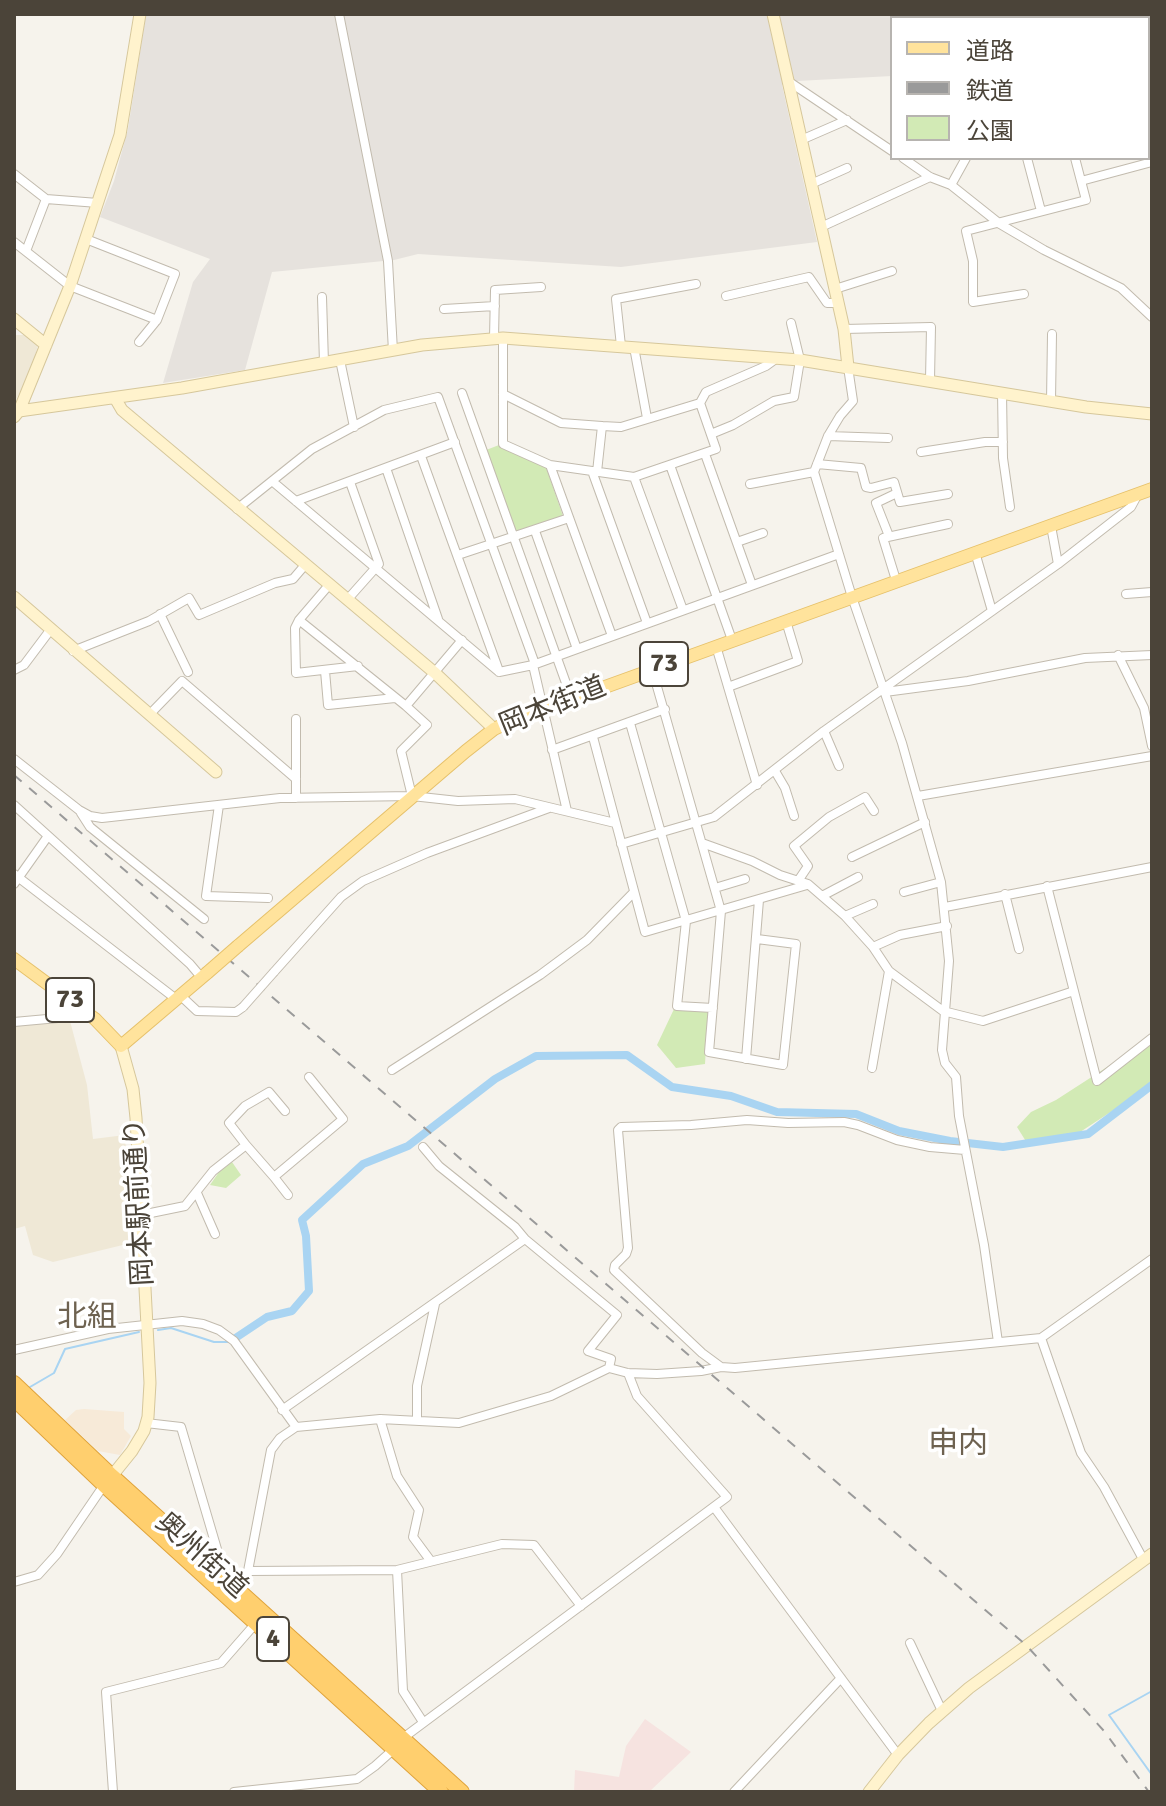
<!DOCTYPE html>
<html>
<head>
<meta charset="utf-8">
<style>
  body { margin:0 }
  #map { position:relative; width:1166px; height:1806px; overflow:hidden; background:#f6f3ec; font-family:Signika,"Noto Sans JP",sans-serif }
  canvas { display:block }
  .frame { position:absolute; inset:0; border:16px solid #4b4439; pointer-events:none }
  .legend { position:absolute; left:890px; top:16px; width:260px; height:144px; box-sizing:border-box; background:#fff; border:2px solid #b7b4b0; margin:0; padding:10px 14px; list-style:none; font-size:24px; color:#4b4439 }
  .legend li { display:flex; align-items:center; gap:16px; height:40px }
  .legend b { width:40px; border:2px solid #b7b4b0 }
</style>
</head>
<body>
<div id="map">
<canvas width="1166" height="1806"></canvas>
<div class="frame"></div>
<ul class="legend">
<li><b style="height:10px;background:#ffe39c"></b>道路</li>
<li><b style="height:10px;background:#9a9a9a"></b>鉄道</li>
<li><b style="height:22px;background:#d2eab5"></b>公園</li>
</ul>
</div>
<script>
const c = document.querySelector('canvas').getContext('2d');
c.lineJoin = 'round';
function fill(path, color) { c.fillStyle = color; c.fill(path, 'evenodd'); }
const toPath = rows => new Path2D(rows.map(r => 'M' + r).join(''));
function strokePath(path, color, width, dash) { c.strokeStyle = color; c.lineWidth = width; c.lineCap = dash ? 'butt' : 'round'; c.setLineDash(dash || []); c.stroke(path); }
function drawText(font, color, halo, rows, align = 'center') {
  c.font = font + ' Signika,"Noto Sans JP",sans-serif'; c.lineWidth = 7; c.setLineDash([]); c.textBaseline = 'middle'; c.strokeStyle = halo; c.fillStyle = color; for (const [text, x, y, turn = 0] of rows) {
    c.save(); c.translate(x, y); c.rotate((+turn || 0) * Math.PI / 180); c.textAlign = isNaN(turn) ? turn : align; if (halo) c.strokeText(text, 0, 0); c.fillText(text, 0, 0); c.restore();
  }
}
const commercial = toPath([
  [84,1409,124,1412,124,1429,131,1436,120,1455,98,1451,65,1420,76,1410]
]);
const industrial = toPath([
  [146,14,1078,14,1079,18,892,18,892,76,797,81,782,85,817,242,621,267,418,254,394,260,272,272,245,370,163,383,193,282,210,259,100,217,114,181,128,129]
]);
const education = toPath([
  [14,335,25,335,38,345,31,372,14,403],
  [70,1021,87,1085,93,1139,125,1135,131,1243,53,1262,33,1255,25,1226,14,1229,14,1026]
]);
const medical = toPath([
  [645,1719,691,1752,649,1792,574,1792,575,1770,619,1777,626,1746]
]);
const green = toPath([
  [499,445,546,467,563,516,509,535,481,452],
  [674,1009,708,1012,705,1064,676,1068,657,1045],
  [1152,1038,1152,1081,1132,1098,1074,1136,1027,1143,1017,1127,1031,1112,1056,1100],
  [232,1162,241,1175,226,1188,210,1185,219,1172]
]);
const stream = toPath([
  [158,1330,171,1328,214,1342,228,1342],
  [30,1387,54,1373,65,1349,139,1332],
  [1152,1691,1109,1715,1152,1775]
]);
const canal = toPath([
  [234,1339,267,1317,292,1311,309,1291,306,1236,302,1220,363,1164,408,1146,495,1079,536,1056,627,1055,672,1087,731,1096,777,1112,856,1114,899,1131,950,1141,1003,1147,1088,1134,1152,1085]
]);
const street = toPath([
  [339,14,388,261,393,351],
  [1110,14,1111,18],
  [1148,63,1152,66],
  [788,81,892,151],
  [1148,92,1152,91],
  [801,140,847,120],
  [903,158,930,177,951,185,1000,224,1044,250,1121,288,1152,317],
  [1027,158,1041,211],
  [14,174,46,199,98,203],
  [1081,181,1152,162],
  [811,184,847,168],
  [951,185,966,158],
  [821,227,930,177],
  [86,239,175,274,157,320,139,342],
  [14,242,70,286,157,320],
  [26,251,46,199],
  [835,289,892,271],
  [1024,294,973,302,973,261,966,231,1086,200,1075,158],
  [726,296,809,277,827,303,838,303],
  [322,297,324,363],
  [444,309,495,306],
  [844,329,931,327,930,380],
  [494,338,495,290,541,287],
  [503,338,503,444,550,465,634,477,716,449,700,403,621,427,602,426,561,423,503,394],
  [621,346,616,299,696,284],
  [634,347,647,418],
  [340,360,354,427],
  [848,367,853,401,840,416,828,436,814,472,852,597,902,743,941,882,949,961,942,1050,945,1063,956,1077,959,1116,984,1245,998,1342],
  [1002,392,1003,458,1010,507],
  [462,393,571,697],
  [1051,401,1052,334],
  [700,403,706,392,766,366,777,358],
  [711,434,733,425,774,401,794,397,800,360,791,323],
  [828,436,888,438],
  [921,452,985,442,1003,442],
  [705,454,752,585],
  [421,456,499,671],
  [817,464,861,468,866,487,871,488,894,482,900,502,948,494],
  [550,465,612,636],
  [670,465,732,640],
  [386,468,438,619],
  [592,471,647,623],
  [597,472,602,426],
  [634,477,683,610],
  [272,481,499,672],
  [750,484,814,472],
  [296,501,455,442],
  [237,509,312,449,384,410,438,397,535,664],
  [1051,526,1058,564],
  [535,531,577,649],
  [889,536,876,503,897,493],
  [737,542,763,533],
  [975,552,992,611],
  [458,555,569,518],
  [896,580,883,538,948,524],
  [329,585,299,620,295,628,296,673,358,666],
  [1126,594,1152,592],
  [347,600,379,564,350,482],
  [160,614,188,672],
  [299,620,406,706,462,640],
  [716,646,757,785],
  [73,651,149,621,189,598,199,615,275,583,293,579,305,565],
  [1118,655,1144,708,1152,746],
  [533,665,567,811],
  [652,669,721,911,709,1052,783,1065,796,944,757,939],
  [14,670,24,665,51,629],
  [325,671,328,705,395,698],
  [499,672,533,665,839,554],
  [728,687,798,661,786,621],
  [885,692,968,681,1085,658,1152,655],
  [406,706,427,725,401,751,412,796],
  [149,715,182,681,296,779],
  [630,723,686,921,677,1006,713,1008],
  [824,731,839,766],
  [593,737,645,932,807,885],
  [552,750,665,709],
  [14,759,79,810,90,816,102,818,280,798,412,796,458,801,515,799,615,823],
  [775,771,785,788,794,816],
  [918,796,1152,756],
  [296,798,296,719],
  [14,805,190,964,201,977],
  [219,805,206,896,268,898],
  [81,813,90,827,204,919],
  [702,843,752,861,780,875,808,884,845,916,873,947,889,971,943,1011,983,1021,1074,991],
  [621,844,714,817,824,731,1058,564,1131,507,1138,494],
  [852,857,925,822],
  [14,874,176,999],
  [798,881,808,866,794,846,829,817,865,797,874,811],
  [14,884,48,836],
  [1047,886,1097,1081,1152,1038],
  [715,888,745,879],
  [904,892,941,882],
  [1005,894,1019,949],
  [822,896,858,877],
  [945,907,1152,867],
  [845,916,873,904],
  [873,947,900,935,947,926],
  [274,972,341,897,363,881,427,853,549,808],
  [181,996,197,1011,236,1012,243,1007],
  [14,1022,69,1017,83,1009],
  [746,1059,759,900],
  [872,1068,889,971],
  [392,1070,540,975,587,940,634,892],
  [246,1145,229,1123,245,1106,269,1092,285,1111],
  [423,1147,439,1166,515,1227,525,1239],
  [965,1150,930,1147,897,1140,858,1125,844,1122,788,1123,747,1120,691,1125,621,1127,618,1130,628,1248,626,1254,615,1265,614,1270,702,1353,721,1367,735,1368,1041,1338,1152,1259],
  [274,1177,288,1195],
  [197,1193,215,1234],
  [141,1215,185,1206,213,1171,246,1145,274,1177,343,1119,309,1077],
  [1041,1338,1081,1453,1104,1487,1143,1559],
  [14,1350,108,1329,182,1321,203,1324,219,1330,234,1341,296,1427],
  [282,1410,525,1239,617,1315,588,1351,611,1359,609,1368],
  [380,1419,397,1476,419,1510,413,1537,430,1560],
  [417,1421,417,1386,435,1304],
  [146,1423,181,1427,224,1573],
  [714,1507,898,1755],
  [397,1570,403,1691,423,1722],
  [248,1571,397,1570,502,1544,534,1545,581,1606],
  [14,1582,38,1575,57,1554,104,1485],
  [237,1587,248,1571,271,1450,280,1438,296,1427,380,1419,459,1423,551,1396,609,1368,628,1373,657,1374,701,1371,721,1367],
  [910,1643,942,1711],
  [403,1738,727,1497,637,1396,628,1373],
  [113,1792,106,1692,221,1663,256,1623],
  [234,1792,357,1779,375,1766,394,1749],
  [734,1792,841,1678]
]);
const secondary = toPath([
  [773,14,844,329,848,367],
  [14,319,46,345],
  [115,398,122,410,435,673,494,729],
  [19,411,70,286,120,135,140,14],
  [14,417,19,411,182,388,422,345,503,338,800,360,1086,407,1152,414],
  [14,597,216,772],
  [107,1482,132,1451,144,1431,148,1417,150,1383,136,1118,133,1089,121,1046],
  [869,1792,898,1755,929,1723,969,1688,1152,1554]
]);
const primary = toPath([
  [238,946,466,751,494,729,511,721,1152,489],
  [14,959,95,1019,121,1046,207,973]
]);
const highway = toPath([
  [14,1383,112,1476,462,1792],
  [14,1399,104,1485,441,1792]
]);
const rail = toPath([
  [14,775,1026,1645,1104,1731,1149,1792]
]);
const streetBridge = toPath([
  [243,1007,274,972]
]);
const primaryBridge = toPath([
  [207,973,238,946]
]);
const shields = [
  [664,664,48],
  [70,1000,48],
  [273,1639,32]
];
const shieldNames = [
  ["73",664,664],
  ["73",70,1000],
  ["4",273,1639]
];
const streetNames = [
  ["岡本街道",553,707,-22],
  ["岡本駅前通り",140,1202,-93],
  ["奥州街道",201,1556,42]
];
const neighbourhoodNames = [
  ["北組",87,1318],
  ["申内",958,1445]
];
fill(commercial, '#f7ead8');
fill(industrial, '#e6e2dd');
fill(education, '#efe8d6');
fill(medical, '#f6e3e0');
fill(green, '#d2eab5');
strokePath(stream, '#a9d4f2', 2);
strokePath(canal, '#a9d4f2', 8);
strokePath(street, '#c2bbae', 10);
strokePath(secondary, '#d6c79b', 13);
strokePath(primary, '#e6c16a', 14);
strokePath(highway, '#e0a43c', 16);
strokePath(street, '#fff', 8);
strokePath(secondary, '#fff3cd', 11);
strokePath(primary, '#ffe39c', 12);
strokePath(highway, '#ffcf6e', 14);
strokePath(rail, '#9a9a9a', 2, [10, 10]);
strokePath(streetBridge, '#c2bbae', 10, []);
strokePath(primaryBridge, '#e6c16a', 14, []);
strokePath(streetBridge, '#fff', 8);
strokePath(primaryBridge, '#ffe39c', 12);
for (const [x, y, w] of shields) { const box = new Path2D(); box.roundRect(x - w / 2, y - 22, w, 44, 6); c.fillStyle = '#fff'; c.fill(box); strokePath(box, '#4b4439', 2); }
drawText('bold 26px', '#4b4439', null, shieldNames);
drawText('28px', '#4b4439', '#fff', streetNames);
drawText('30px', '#6e6250', '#fff', neighbourhoodNames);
</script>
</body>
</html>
